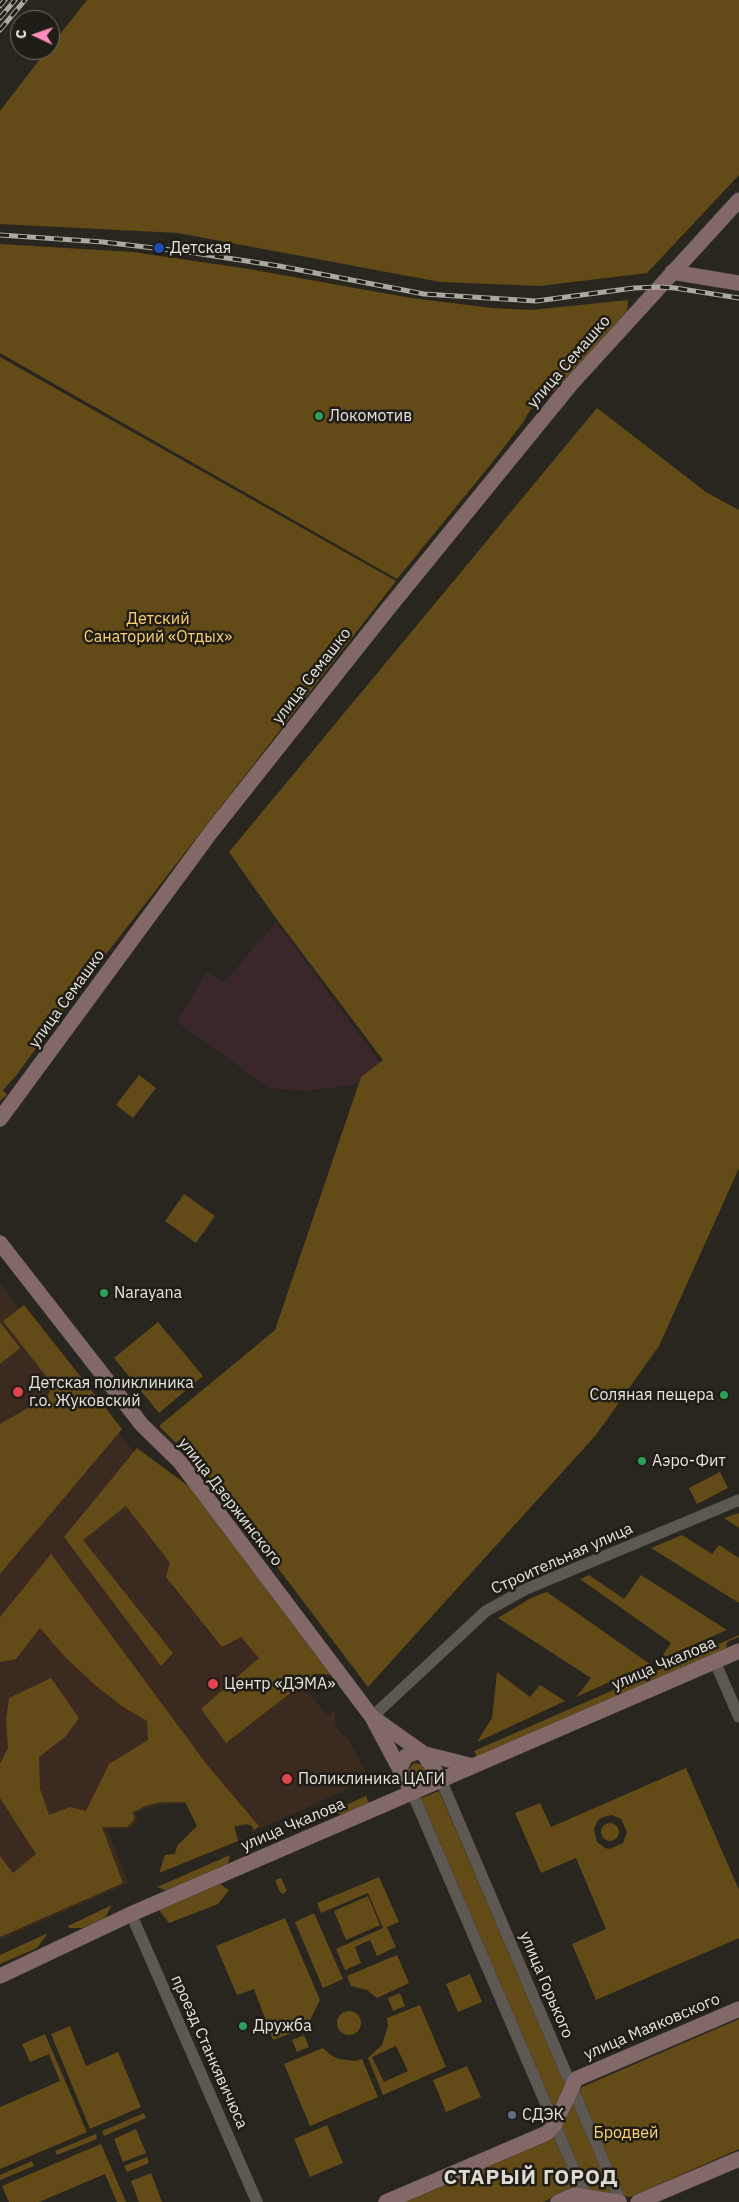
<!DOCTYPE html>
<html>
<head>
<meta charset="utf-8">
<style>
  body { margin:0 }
  #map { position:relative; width:739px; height:2202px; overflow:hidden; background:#29261f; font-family:"IBM Plex Sans",sans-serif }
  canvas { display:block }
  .north { position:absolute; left:10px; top:10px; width:50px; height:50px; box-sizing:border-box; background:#201c16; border:1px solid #6f6c66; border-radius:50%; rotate:273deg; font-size:14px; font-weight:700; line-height:20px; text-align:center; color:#e6e4df }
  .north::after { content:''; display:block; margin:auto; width:18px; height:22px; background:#fe8ebd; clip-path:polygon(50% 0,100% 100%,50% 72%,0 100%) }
</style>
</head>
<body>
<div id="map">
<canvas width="739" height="2202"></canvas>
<div class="north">С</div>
</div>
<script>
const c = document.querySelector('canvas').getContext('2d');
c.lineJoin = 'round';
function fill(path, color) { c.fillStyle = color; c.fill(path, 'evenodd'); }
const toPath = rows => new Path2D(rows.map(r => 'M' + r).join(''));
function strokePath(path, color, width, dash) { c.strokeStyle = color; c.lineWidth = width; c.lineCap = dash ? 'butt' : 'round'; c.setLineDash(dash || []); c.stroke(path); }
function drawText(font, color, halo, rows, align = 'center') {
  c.font = font + ' "IBM Plex Sans",sans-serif'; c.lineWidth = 5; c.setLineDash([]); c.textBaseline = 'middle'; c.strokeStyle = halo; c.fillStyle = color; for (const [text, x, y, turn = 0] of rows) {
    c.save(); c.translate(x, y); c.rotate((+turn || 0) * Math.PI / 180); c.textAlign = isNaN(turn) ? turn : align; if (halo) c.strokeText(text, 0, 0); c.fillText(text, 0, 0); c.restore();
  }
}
const education = toPath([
  [276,922,380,1063,361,1077,359,1084,305,1091,270,1088,177,1022,207,972,224,983]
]);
const medical = toPath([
  [0,1284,316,1680,306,1689,327,1715,335,1710,335,1724,340,1732,349,1739,369,1779,253,1832,251,1827,247,1825,235,1828,239,1838,213,1848,196,1810,186,1804,170,1804,147,1808,135,1814,138,1820,130,1829,107,1829,129,1883,0,1940]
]);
const green = toPath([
  [87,0,739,0,739,175,647,273,540,286,440,282,178,233,0,224,0,111,47,50,50,50,50,47],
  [0,244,133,252,249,269,411,298,493,308,531,310,628,300,627,314,554,391,530,410,524,421,491,464,397,579,0,353],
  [0,357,396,581,86,980,15,1077,3,1090,7,1095,0,1101],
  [597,408,706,492,739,510,739,1168,659,1346,596,1435,368,1687,199,1464,201,1462,182,1439,176,1443,159,1426,275,1330,361,1077,383,1060,275,917,229,852],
  [139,1075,156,1088,133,1118,116,1105],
  [184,1194,215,1216,196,1243,165,1221],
  [24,1305,122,1429,0,1574,0,1424,47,1397,53,1385,3,1321],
  [0,1322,20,1348,0,1364],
  [158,1322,203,1376,159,1413,114,1358],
  [137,1448,191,1488,335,1675,315,1674,226,1743,201,1709,259,1658,241,1637,222,1647,166,1577,170,1563,126,1506,83,1540,173,1653,161,1666,64,1537],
  [720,1472,728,1488,697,1504,689,1488],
  [739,1513,739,1528,724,1518],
  [682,1535,712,1554,719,1545,739,1558,739,1603,651,1548],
  [51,1554,208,1766,259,1826,254,1830,252,1826,247,1824,234,1826,238,1841,159,1873,165,1855,175,1854,177,1846,197,1826,185,1802,162,1802,145,1806,133,1812,134,1820,127,1827,102,1827,123,1883,0,1937,0,1856,13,1873,36,1854,0,1798,0,1764,8,1748,6,1719,9,1698,51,1678,79,1718,65,1737,39,1757,40,1789,49,1815,70,1807,86,1811,109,1764,148,1740,147,1721,123,1707,95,1685,65,1657,40,1628,16,1659,0,1662,0,1617],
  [589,1575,624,1599,641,1575,727,1630,660,1659,671,1643,580,1579],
  [547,1592,650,1664,576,1697,591,1678,498,1618,531,1598],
  [739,1635,739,1637,727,1642,726,1650,477,1758,474,1751],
  [497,1672,530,1697,540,1685,565,1701,477,1742,492,1718],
  [414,1763,424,1765,429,1774,429,1778,415,1785,407,1771],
  [686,1768,739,1890,739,1938,596,2000,572,1944,606,1929,576,1858,541,1873,515,1813,540,1803,551,1827],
  [612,1815,621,1819,627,1832,623,1843,610,1849,605,1848,597,1842,594,1829,598,1820,603,1817],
  [439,1791,566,2086,553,2108,419,1799],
  [366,1796,369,1803,342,1815,333,1811],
  '601 1832a9 9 0 1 1 18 0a9 9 0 1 1-18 0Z',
  [230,1855,228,1863,224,1866,167,1891,157,1887],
  [379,1877,399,1922,387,1927,396,1947,377,1956,370,1940,355,1947,361,1963,345,1970,336,1949,383,1928,368,1893,321,1913,317,1903],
  [281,1878,287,1891,283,1894,280,1892,275,1880],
  [220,1884,229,1890,218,1904,169,1923,159,1910],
  [368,1896,380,1925,346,1940,334,1911],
  [112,1905,105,1918,83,1928,69,1928,68,1926],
  [314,1913,343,1979,323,1988,295,1922],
  [285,1918,320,2000,311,2018,311,2026,273,2040,254,1989,237,1995,216,1946],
  [48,1933,37,1948,0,1964,0,1955],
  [397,1955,409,1983,377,1998,367,1990,351,1986,347,1976],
  [470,1974,482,2002,458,2012,446,1984],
  [400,1993,405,2006,393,2011,388,1998],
  [420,2005,446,2067,383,2095,368,2058,382,2045,388,2026,387,2018],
  [396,2046,408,2071,384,2082,372,2057],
  '337 2023a12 12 0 1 1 24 0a12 12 0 1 1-24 0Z',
  [739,2019,739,2149,630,2197,570,2190,543,2202,400,2202,548,2138,582,2087],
  [70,2026,86,2066,118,2052,141,2107,90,2129,51,2034],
  [45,2034,87,2132,0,2169,0,2107,60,2081,49,2054,30,2062,22,2044],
  [304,2035,309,2047,297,2052,292,2040],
  [323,2048,332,2056,339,2059,355,2061,362,2059,378,2097,310,2126,284,2064],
  [467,2066,481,2097,446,2112,433,2080],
  [144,2113,146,2118,104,2136,102,2131],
  [327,2125,343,2163,310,2177,294,2139],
  [136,2129,146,2153,123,2162,114,2139],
  [96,2134,97,2139,57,2155,55,2151],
  [101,2144,126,2202,117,2202,105,2174,39,2202,9,2202,2,2186],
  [147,2157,149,2163,127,2172,124,2166],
  [32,2161,34,2166,0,2180,0,2175],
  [151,2173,162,2202,139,2202,131,2181]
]);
const street = toPath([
  [715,1662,739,1717],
  [372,1717,486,1611,526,1589,739,1500],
  [441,1780,621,2202],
  [412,1792,588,2202],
  [131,1914,257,2202]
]);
const secondary = toPath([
  [672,272,739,283],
  [0,1119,211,832,387,610,572,383,739,200],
  [0,1243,142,1425,180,1462,372,1717,412,1792],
  [375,1719,423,1753,441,1780],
  [400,1768,406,1756,417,1752,473,1766],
  [0,1976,131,1914,739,1651],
  [386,2202,547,2133,555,2124,576,2079,739,2009],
  [558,2202,574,2195,619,2202],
  [638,2202,739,2159]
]);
const rail = toPath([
  [0,6,5,0],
  [0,18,15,0],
  [0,30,25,0],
  [0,235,103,242,188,252,279,266,424,294,536,301,634,288,659,287,675,288,739,298]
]);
const markers = [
  [159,248,6,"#1a4fb4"],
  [319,416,5,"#2e9e5b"],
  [104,1293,5,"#2e9e5b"],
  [18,1392,6,"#e0444e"],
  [724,1395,5,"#2e9e5b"],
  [642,1461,5,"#2e9e5b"],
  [213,1684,6,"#e0444e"],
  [287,1779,6,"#e0444e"],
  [243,2026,5,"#2e9e5b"],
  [512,2115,5,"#5c6f8a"]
];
const poiNames = [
  ["Детская",170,248],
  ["Локомотив",329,416],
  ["Narayana",114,1293],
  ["Детская поликлиника",29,1383],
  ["г.о. Жуковский",29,1401],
  ["Соляная пещера",714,1395,"right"],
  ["Аэро-Фит",652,1461],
  ["Центр «ДЭМА»",224,1684],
  ["Поликлиника ЦАГИ",298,1779],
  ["Дружба",253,2026],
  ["СДЭК",522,2115]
];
const streetNames = [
  ["улица Семашко",569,362,-49],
  ["улица Семашко",312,676,-52],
  ["улица Семашко",67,999,-54],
  ["улица Дзержинского",230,1502,52],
  ["Строительная улица",562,1559,-24],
  ["улица Чкалова",664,1664,-23],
  ["улица Чкалова",293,1825,-23],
  ["улица Горького",546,1985,67],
  ["улица Маяковского",652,2027,-23],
  ["проезд Станкявичюса",209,2052,66]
];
const parkNames = [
  ["Детский",158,619],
  ["Санаторий «Отдых»",158,637],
  ["Бродвей",626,2133]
];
const districtNames = [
  ["СТАРЫЙ ГОРОД",531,2178]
];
fill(education, '#3b272a');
fill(medical, '#3a2a1f');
fill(green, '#624b17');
strokePath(street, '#45423c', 12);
strokePath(secondary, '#45423c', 16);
strokePath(street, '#5d5952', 11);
strokePath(secondary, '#826968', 15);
strokePath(rail, '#aaa8a2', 5);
strokePath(rail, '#201c16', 3, [9]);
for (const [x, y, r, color] of markers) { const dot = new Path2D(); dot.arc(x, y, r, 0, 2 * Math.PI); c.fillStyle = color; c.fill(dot); strokePath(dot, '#201c16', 2); }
drawText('16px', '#e6e4df', '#201c16', poiNames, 'left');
drawText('16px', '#e6e4df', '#201c16', streetNames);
drawText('16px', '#fdd074', '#201c16', parkNames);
c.letterSpacing = '1px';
drawText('bold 21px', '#dedad1', '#201c16', districtNames);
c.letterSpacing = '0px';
</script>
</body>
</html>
